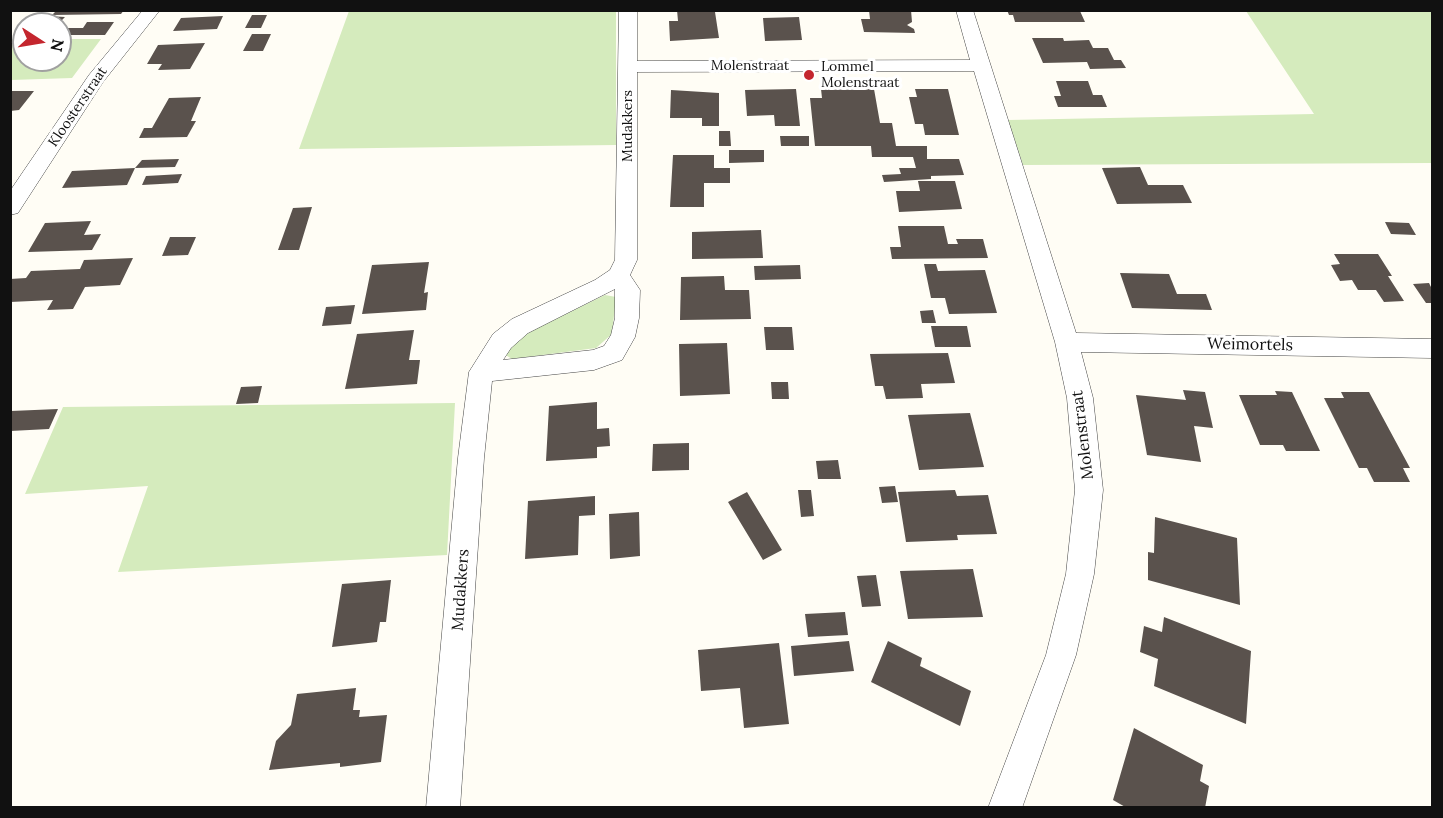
<!DOCTYPE html>
<html>
<head>
<meta charset="utf-8">
<style>
  body { margin:0 }
  #map { position:relative; width:1443px; height:818px; overflow:hidden; background:#fffdf5; font-family:Lora,serif }
  canvas { display:block }
  .frame { position:absolute; inset:0; border:12px solid #111; pointer-events:none }
  .north { position:absolute; left:12px; top:12px; width:60px; height:60px; box-sizing:border-box; background:#fff; border:2px solid #a0a0a0; border-radius:50%; rotate:102deg; font-size:16px; font-weight:700; line-height:24px; text-align:center; color:#111 }
  .north::after { content:''; display:block; margin:auto; width:21px; height:27px; background:#c4262e; clip-path:polygon(50% 0,100% 100%,50% 72%,0 100%) }
</style>
</head>
<body>
<div id="map">
<canvas width="1443" height="818"></canvas>
<div class="frame"></div>
<div class="north">N</div>
</div>
<script>
const c = document.querySelector('canvas').getContext('2d');
c.lineJoin = 'round';
function fill(path, color) { c.fillStyle = color; c.fill(path, 'evenodd'); }
const toPath = rows => new Path2D(rows.map(r => 'M' + r).join(''));
function strokePath(path, color, width, dash) { c.strokeStyle = color; c.lineWidth = width; c.lineCap = dash ? 'butt' : 'round'; c.setLineDash(dash || []); c.stroke(path); }
function drawText(font, color, halo, rows, align = 'center') {
  c.font = font + ' Lora,serif'; c.lineWidth = 6; c.setLineDash([]); c.textBaseline = 'middle'; c.strokeStyle = halo; c.fillStyle = color; for (const [text, x, y, turn = 0] of rows) {
    c.save(); c.translate(x, y); c.rotate((+turn || 0) * Math.PI / 180); c.textAlign = isNaN(turn) ? turn : align; if (halo) c.strokeText(text, 0, 0); c.fillText(text, 0, 0); c.restore();
  }
}
const green = toPath([
  [349,11,616,11,616,145,299,149],
  [1246,11,1432,11,1432,163,1023,165,1008,120,1314,114],
  [11,39,24,39,24,60,60,60,60,39,101,39,72,78,11,80],
  [605,295,616,297,612,334,596,348,512,359,504,354,516,341,535,329],
  [455,403,447,555,118,572,148,486,25,494,63,407]
]);
const building = toPath([
  [67,10,124,10,121,14,52,15,55,12],
  [677,10,713,10,715,12,719,38,670,41,669,21,678,21],
  [869,10,911,10,912,22,907,25,914,29,915,33,864,32,861,19,870,19],
  [1007,10,1080,11,1085,22,1015,22,1013,15,1009,15],
  [252,15,267,15,261,28,245,28],
  [47,16,65,17,59,23,41,23],
  [223,16,217,29,173,31,181,18],
  [799,17,802,40,765,41,763,18],
  [87,22,114,22,105,35,60,35,60,28,83,28],
  [252,34,271,34,263,51,243,51],
  [1032,38,1063,38,1064,41,1089,40,1093,48,1108,48,1114,60,1121,60,1126,68,1090,69,1087,62,1043,63],
  [205,43,190,69,158,70,162,64,147,64,158,45],
  [1056,81,1088,81,1093,95,1102,95,1107,107,1058,107,1054,96,1061,96],
  [796,89,800,126,775,126,774,115,747,116,745,90],
  [821,89,874,89,880,123,892,123,896,146,927,146,927,159,959,159,964,175,931,176,931,179,884,182,882,175,901,174,899,168,916,168,913,157,872,157,871,146,815,146,810,98,822,98],
  [915,89,948,89,959,135,925,135,923,124,915,124,909,97,917,97],
  [671,90,719,93,719,126,702,126,702,118,670,118],
  [10,91,34,91,19,110,10,111],
  [201,97,191,121,196,121,187,137,139,138,144,128,152,128,169,98],
  [719,131,730,131,731,146,719,146],
  [780,136,809,136,809,146,781,146],
  [729,150,764,150,764,162,729,163],
  [673,155,714,155,714,168,730,168,730,183,704,183,704,207,670,207],
  [179,159,175,167,135,168,142,160],
  [1140,167,1148,185,1183,185,1192,203,1117,204,1102,168],
  [135,168,127,185,62,188,72,171],
  [182,174,178,183,142,185,146,176],
  [918,181,955,181,962,209,899,212,896,191,920,191],
  [312,207,299,250,278,250,293,208],
  [91,221,84,235,101,234,92,250,28,252,45,223],
  [1385,222,1409,223,1416,235,1391,234],
  [898,226,944,226,948,244,958,244,956,239,983,239,988,258,892,259,890,247,901,247],
  [761,230,763,258,692,259,692,232],
  [170,237,196,237,188,255,162,256],
  [1334,254,1378,254,1392,276,1388,276,1404,301,1384,302,1376,290,1358,290,1352,280,1340,281,1331,265,1340,264],
  [133,258,120,285,85,287,73,309,47,310,53,300,10,302,10,279,26,278,31,271,80,269,84,260],
  [429,262,424,293,428,292,426,310,362,314,372,265],
  [924,264,936,264,938,271,985,270,997,313,949,314,945,298,931,298],
  [800,265,801,279,755,280,754,266],
  [1120,273,1169,274,1177,294,1206,294,1212,310,1132,308],
  [724,276,725,290,749,290,751,319,680,320,681,277],
  [1429,283,1432,289,1432,303,1426,303,1413,284],
  [355,305,351,324,322,326,326,307],
  [933,310,936,323,922,323,920,311],
  [931,326,967,326,971,347,935,347],
  [764,327,792,327,794,350,766,350],
  [414,330,409,360,420,360,417,384,345,389,357,334],
  [727,343,730,394,680,396,679,344],
  [948,353,955,383,921,384,923,398,886,399,883,386,875,386,870,354],
  [771,382,788,382,789,399,772,399],
  [262,386,258,403,236,404,241,387],
  [1183,390,1205,392,1213,428,1194,426,1201,462,1147,455,1136,395,1186,400],
  [1275,391,1292,392,1320,451,1286,451,1283,445,1260,445,1239,395,1277,395],
  [1341,392,1369,392,1410,468,1403,468,1410,482,1374,482,1367,468,1359,468,1324,398,1344,398],
  [597,402,597,429,609,428,610,446,597,447,597,458,546,461,549,406],
  [58,409,49,429,10,431,11,411],
  [970,413,984,467,919,470,908,415],
  [689,443,689,470,652,471,653,444],
  [838,460,841,479,818,479,816,461],
  [895,486,898,502,882,503,879,487],
  [798,490,811,490,814,516,801,517],
  [955,490,957,496,988,495,997,534,957,535,958,540,906,542,898,492],
  [747,492,782,550,763,560,728,502],
  [595,496,595,515,579,516,578,555,525,559,528,501],
  [639,512,640,556,610,559,609,514],
  [1155,517,1237,538,1240,605,1148,580,1148,552,1154,553],
  [973,569,983,617,908,619,900,571],
  [876,575,881,606,862,607,857,576],
  [391,580,386,622,380,622,377,642,332,647,342,584],
  [845,612,848,635,808,637,805,614],
  [1164,617,1251,651,1246,724,1154,686,1158,659,1140,652,1144,626,1162,632],
  [849,641,854,671,794,676,791,646],
  [888,641,922,658,920,666,971,691,960,726,871,682],
  [779,643,789,724,744,728,740,688,701,691,698,650],
  [356,688,353,710,360,710,359,717,387,715,381,762,340,767,340,763,269,770,276,741,291,725,297,694],
  [1134,728,1203,765,1200,781,1209,786,1205,808,1127,808,1113,800]
]);
const street = toPath([
  [143,10,160,10,103,82,18,213,10,215,10,191,89,75,143,10],
  [619,10,637,10,637,61,970,60,956,10,973,10,1076,333,1432,339,1432,358,1081,352,1093,398,1103,490,1094,574,1076,655,1022,808,988,808,1046,655,1066,574,1075,490,1067,398,1055,342,974,71,637,72,637,260,630,275,640,290,639,318,635,337,622,360,594,370,492,381,484,458,460,808,426,808,458,458,469,372,493,334,512,319,595,280,610,270,615,260,619,10],
  [615,289,615,318,611,335,604,346,593,350,503,360,511,348,528,333,615,289]
]);
const markers = [
  [809,75,6,"#c4262e"]
];
const farStreetnames = [
  ["Molenstraat",750,66],
  ["Kloosterstraat",78,107,-56],
  ["Mudakkers",628,126,-90]
];
const farPoinames = [
  ["Lommel",821,67],
  ["Molenstraat",821,83]
];
const streetNames = [
  ["Weimortels",1250,345,1],
  ["Molenstraat",1083,435,-97],
  ["Mudakkers",461,590,-86]
];
fill(green, '#d5ebbd');
fill(building, '#5a524d');
strokePath(street, '#444', 1);
fill(street, '#fff');
for (const [x, y, r, color] of markers) { const dot = new Path2D(); dot.arc(x, y, r, 0, 2 * Math.PI); c.fillStyle = color; c.fill(dot); strokePath(dot, '#fff', 2); }
drawText('14px', '#111', '#fff', farStreetnames);
drawText('14px', '#111', '#fff', farPoinames, 'left');
drawText('16px', '#111', '#fff', streetNames);
</script>
</body>
</html>
